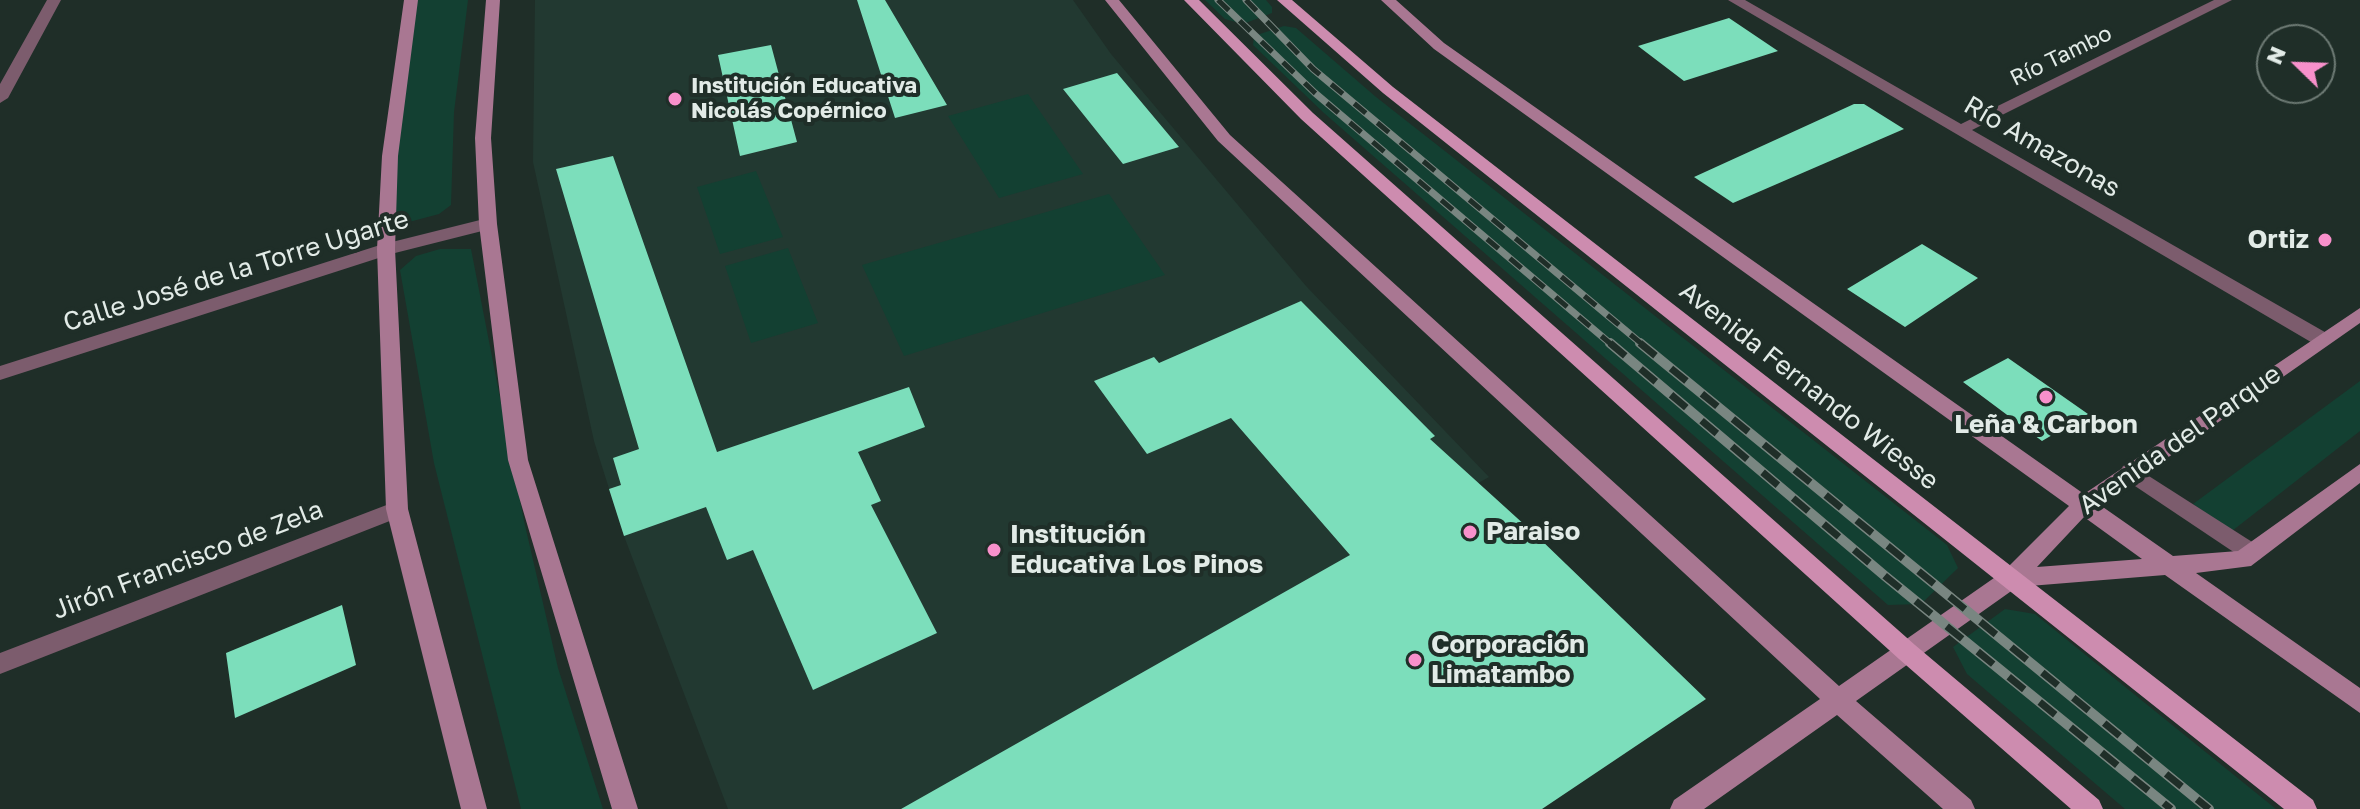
<!DOCTYPE html>
<html>
<head>
<meta charset="utf-8">
<style>
  body { margin:0 }
  #map { position:relative; width:2360px; height:809px; overflow:hidden; background:#1f2e28; font-family:"Golos Text",sans-serif }
  canvas { display:block }
  .north { position:absolute; left:2256px; top:24px; width:80px; height:80px; box-sizing:border-box; background:#1f2e28; border:2px solid #6d7a74; border-radius:50%; rotate:293deg; font-size:22px; font-weight:700; line-height:32px; text-align:center; color:#e2ebe7 }
  .north::after { content:''; display:block; margin:auto; width:28px; height:36px; background:#f890cb; clip-path:polygon(50% 0,100% 100%,50% 72%,0 100%) }
</style>
</head>
<body>
<div id="map">
<canvas width="2360" height="809"></canvas>
<div class="north">N</div>
</div>
<script>
const c = document.querySelector('canvas').getContext('2d');
c.lineJoin = 'round';
function fill(path, color) { c.fillStyle = color; c.fill(path, 'evenodd'); }
const toPath = rows => new Path2D(rows.map(r => 'M' + r).join(''));
function strokePath(path, color, width, dash) { c.strokeStyle = color; c.lineWidth = width; c.lineCap = dash ? 'butt' : 'round'; c.setLineDash(dash || []); c.stroke(path); }
function drawText(font, color, halo, rows, align = 'center') {
  c.font = font + ' "Golos Text",sans-serif'; c.lineWidth = 8; c.setLineDash([]); c.textBaseline = 'middle'; c.strokeStyle = halo; c.fillStyle = color; for (const [text, x, y, turn = 0] of rows) {
    c.save(); c.translate(x, y); c.rotate((+turn || 0) * Math.PI / 180); c.textAlign = isNaN(turn) ? turn : align; if (halo) c.strokeText(text, 0, 0); c.fillText(text, 0, 0); c.restore();
  }
}
const built = toPath([
  [535,0,1073,0,1111,54,1306,286,1489,477,901,809,728,809,624,536,594,441,533,162]
]);
const green = toPath([
  [416,0,468,0,454,112,451,205,439,214,409,222,389,220],
  [1205,0,1266,0,1272,7,1272,13,1243,24,1225,19],
  [1284,26,1296,28,1376,97,1947,545,1958,568,1921,604,1888,605,1324,113,1253,45,1254,36],
  [1028,94,1083,174,999,198,948,116],
  [756,171,783,237,720,254,697,187],
  [1109,194,1165,275,904,356,862,265],
  [788,248,818,323,751,343,725,266],
  [440,249,471,249,524,521,558,668,603,809,521,809,434,463,400,270,416,256],
  [2360,381,2360,431,2232,531,2193,504],
  [2005,609,2035,614,2276,809,2125,809,1967,674,1953,647]
]);
const building = toPath([
  [857,0,885,0,947,105,895,118],
  [1729,18,1778,51,1684,81,1638,46],
  [771,45,797,142,740,156,718,55],
  [1117,73,1179,147,1123,164,1063,89],
  [1854,104,1864,104,1904,129,1733,203,1694,177],
  [613,156,717,452,909,387,925,427,858,452,881,501,871,505,937,633,813,690,753,550,727,560,706,507,624,536,609,489,621,485,613,458,639,449,556,169],
  [1922,244,1978,278,1905,327,1847,289],
  [1301,301,1435,436,1430,439,1538,537,1706,699,1542,809,901,809,1350,555,1231,418,1147,454,1094,381,1154,357,1159,363],
  [2008,358,2088,414,2042,441,1963,382],
  [342,605,356,665,235,718,226,653]
]);
const lane = toPath([
  [2130,464,2260,547,2263,553,2260,559,2252,562,2244,559,2123,478,2120,472,2123,466,2130,464]
]);
const street = toPath([
  [47,0,61,0,8,98,0,103,0,84,47,0],
  [1728,0,1745,0,1961,124,2214,0,2232,0,1972,130,2330,335,2333,340,2323,347,2316,345,1728,0],
  [488,218,497,224,494,228,391,254,0,380,0,366,380,245,488,218],
  [397,501,405,503,408,509,405,515,0,674,0,653,397,501]
]);
const secondary = toPath([
  [404,0,418,0,398,156,395,249,408,509,487,809,461,809,386,509,377,249,382,156,404,0],
  [486,0,500,0,491,138,497,224,528,460,638,809,612,809,508,460,479,224,475,138,486,0],
  [1105,0,1119,0,1230,135,1839,686,2004,571,2069,506,1434,49,1381,0,1396,0,1444,43,2084,494,2360,308,2360,323,2100,505,2173,556,2238,551,2360,464,2360,483,2251,566,2196,573,2360,688,2360,713,2165,575,2017,587,1856,701,1971,800,1975,809,1943,809,1837,715,1704,809,1670,809,1674,800,1820,699,1218,141,1105,0],
  [2084,517,2142,559,2037,567,2084,517]
]);
const primary = toPath([
  [1184,0,1199,0,1313,113,1915,645,2099,800,2103,809,2071,809,1899,659,1301,119,1184,0],
  [1277,0,1292,0,1393,87,2313,800,2317,809,2284,809,1383,93,1277,0]
]);
const railFar1 = toPath([
  [1218,0,1315,93,1612,345],
  [1246,0,1313,69,1643,345]
]);
const rail = toPath([
  [1610,343,1885,576,2171,809],
  [1640,343,2209,809]
]);
const markers = [
  [675,99,8,"#f890cb"],
  [2325,240,8,"#f890cb"],
  [2046,397,8,"#f890cb"],
  [1470,532,8,"#f890cb"],
  [994,550,8,"#f890cb"],
  [1415,660,8,"#f890cb"]
];
const farStreetnames = [
  ["Río Tambo",2061,56,-26]
];
const farPoinames = [
  ["Institución Educativa",691,86],
  ["Nicolás Copérnico",691,111]
];
const streetNames = [
  ["Río Amazonas",2042,147,30],
  ["Calle José de la Torre Ugarte",236,271,-17],
  ["Avenida Fernando Wiesse",1809,386,38],
  ["Avenida del Parque",2180,440,-35],
  ["Jirón Francisco de Zela",188,560,-21]
];
const poiNames = [
  ["Ortiz",2309,240,"right"],
  ["Leña & Carbon",2046,425,"center"],
  ["Paraiso",1486,532],
  ["Institución",1010,535],
  ["Educativa Los Pinos",1010,565],
  ["Corporación",1431,645],
  ["Limatambo",1431,675]
];
fill(built, '#223931');
fill(green, '#134032');
fill(building, '#7cdebb');
fill(lane, '#7c5c6d');
fill(street, '#7c5c6d');
fill(secondary, '#a97792');
fill(primary, '#cd8caf');
strokePath(railFar1, '#798681', 7);
strokePath(rail, '#798681', 10);
strokePath(railFar1, '#1f2e28', 5, [15]);
strokePath(rail, '#1f2e28', 7, [20]);
for (const [x, y, r, color] of markers) { const dot = new Path2D(); dot.arc(x, y, r, 0, 2 * Math.PI); c.fillStyle = color; c.fill(dot); strokePath(dot, '#1f2e28', 3); }
drawText('22px', '#e2ebe7', '#1f2e28', farStreetnames);
drawText('bold 22px', '#e2ebe7', '#1f2e28', farPoinames, 'left');
drawText('26px', '#e2ebe7', '#1f2e28', streetNames);
drawText('bold 26px', '#e2ebe7', '#1f2e28', poiNames, 'left');
</script>
</body>
</html>
